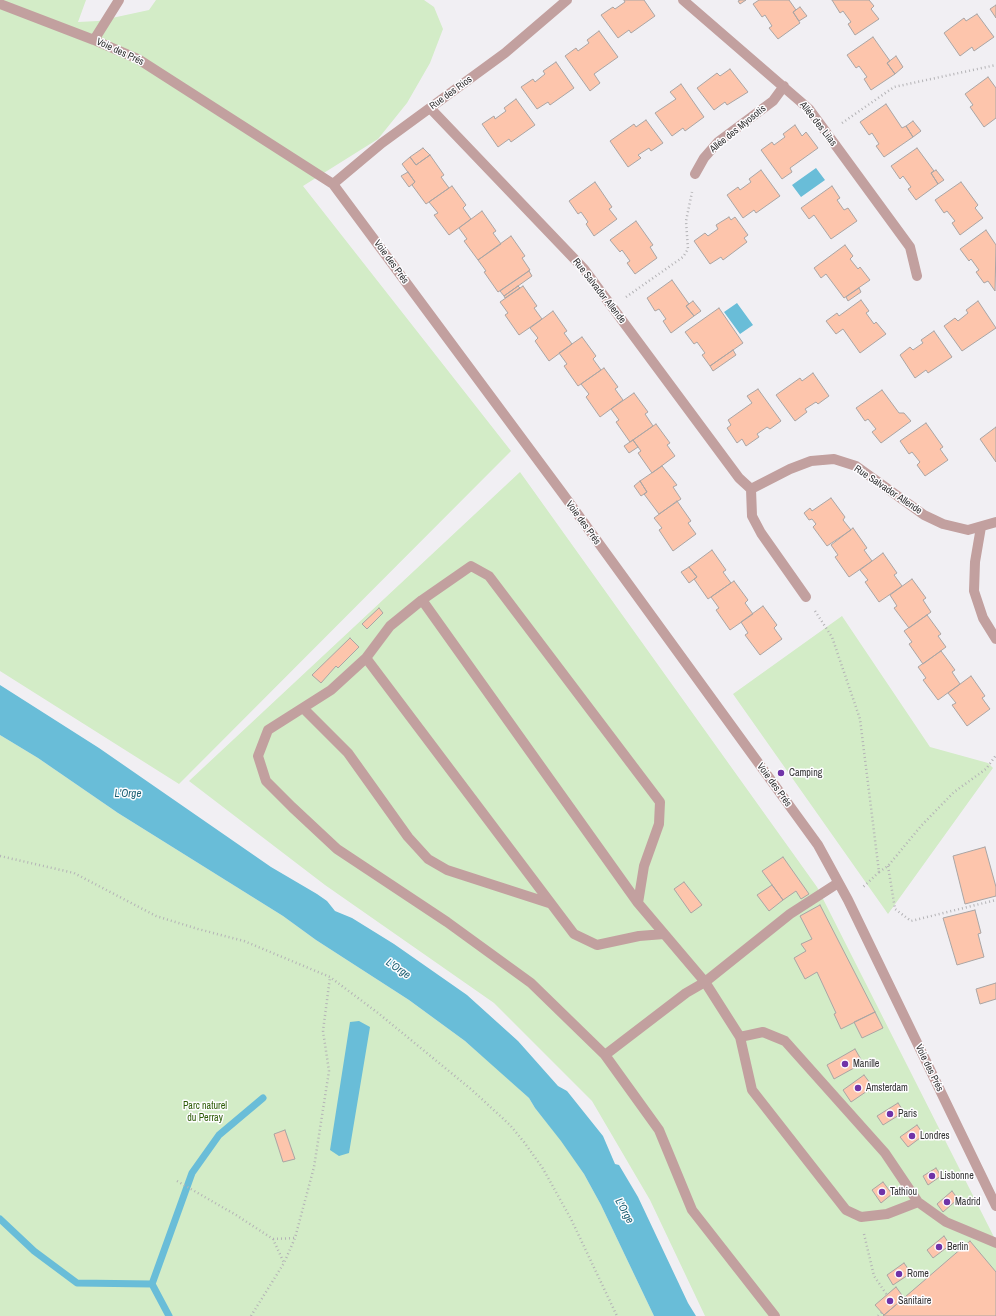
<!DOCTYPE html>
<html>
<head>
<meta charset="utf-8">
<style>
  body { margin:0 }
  canvas { display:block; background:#f1eff3 }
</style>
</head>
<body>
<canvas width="996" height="1316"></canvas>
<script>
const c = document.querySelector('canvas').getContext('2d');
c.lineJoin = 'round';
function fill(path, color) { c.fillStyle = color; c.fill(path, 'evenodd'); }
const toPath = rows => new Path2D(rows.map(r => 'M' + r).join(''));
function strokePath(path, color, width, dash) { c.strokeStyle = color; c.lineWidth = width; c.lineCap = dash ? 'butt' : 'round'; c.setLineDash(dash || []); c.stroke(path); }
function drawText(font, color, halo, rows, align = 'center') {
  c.font = font + ' "Archivo Narrow",sans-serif'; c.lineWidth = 3; c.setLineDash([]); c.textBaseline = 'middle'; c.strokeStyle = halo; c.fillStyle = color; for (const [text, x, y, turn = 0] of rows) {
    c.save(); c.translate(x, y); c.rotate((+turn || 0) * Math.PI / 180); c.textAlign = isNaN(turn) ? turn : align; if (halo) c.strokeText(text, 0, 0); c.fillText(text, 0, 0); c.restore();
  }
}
const green = toPath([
  [0,0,86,0,78,22,98,21,149,10,156,0,424,0,434,7,443,29,430,63,407,103,378,139,303,186,511,451,179,784,0,671],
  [520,472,817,887,996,1241,996,1316,705,1316,650,1200,592,1101,494,1003,325,885,189,781],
  [842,616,930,747,988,763,993,768,888,914,733,694],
  [0,735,38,758,118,813,283,916,316,940,409,1000,465,1041,495,1067,529,1098,535,1108,562,1141,584,1174,601,1205,654,1316,0,1316]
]);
const water = toPath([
  [816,168,825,180,801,197,792,185],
  [737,303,753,325,740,334,724,312],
  [0,685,99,748,271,867,317,894,327,901,335,911,352,918,394,944,467,995,518,1041,558,1086,567,1091,603,1136,615,1164,619,1165,638,1197,688,1303,696,1316,654,1316,601,1205,584,1174,561,1141,535,1108,529,1098,465,1041,409,1000,316,940,283,916,118,813,38,758,0,735],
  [359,1021,370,1027,349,1153,339,1156,330,1150,350,1022]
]);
const stream = toPath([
  [0,1219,34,1251,77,1283,152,1284,169,1316],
  [152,1284,192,1173,219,1135,263,1098]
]);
const building = toPath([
  [624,0,644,0,655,16,631,33,629,30,618,38,601,15,613,7,615,9,625,2,624,0],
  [740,0,746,0,740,4,738,1,740,0],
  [759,0,789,0,796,10,793,12,800,23,778,39,769,28,772,26,765,15,762,17,753,4,759,0],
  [832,0,869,0,874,6,871,9,879,19,855,35,848,24,851,22,843,11,840,13,832,0],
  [996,5,996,18,990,9,996,5],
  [800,7,807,16,799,21,793,12,800,7],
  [977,14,994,37,974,51,972,47,960,56,944,33,964,18,966,21,977,14],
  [599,31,618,57,594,74,600,83,590,91,565,56,576,48,578,51,589,43,587,40,599,31],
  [873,37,890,61,887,63,895,74,871,90,864,79,867,77,859,66,856,68,847,55,873,37],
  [896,56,903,67,895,74,887,63,896,56],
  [556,62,574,88,550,105,548,102,537,109,521,87,533,79,535,82,545,74,543,71,556,62],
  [730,69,748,92,727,105,725,102,714,110,697,88,717,73,720,76,730,69],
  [988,77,996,88,996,118,984,127,970,107,973,105,965,94,988,77],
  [681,84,704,117,685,131,683,128,672,136,655,113,676,99,670,92,681,84],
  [516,99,535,125,511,142,509,139,498,147,482,124,494,116,495,119,506,111,504,108,516,99],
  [886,104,902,128,906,126,913,137,884,157,876,146,879,144,872,133,869,135,860,122,886,104],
  [646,120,663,143,651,151,649,148,638,155,641,158,628,167,610,141,634,124,636,127,646,120],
  [913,121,921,131,913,137,906,126,913,121],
  [795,125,802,136,806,132,818,148,790,168,792,172,782,179,761,150,772,142,774,145,785,137,783,134,795,125],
  [423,148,430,155,416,165,410,157,423,148],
  [917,148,934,171,931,173,938,184,916,200,908,189,911,187,903,176,900,179,891,166,917,148],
  [430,155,444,175,441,177,449,188,426,204,412,185,415,182,402,164,410,157,416,165,430,155],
  [761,170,780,196,756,213,754,210,743,218,727,195,738,187,740,190,751,182,749,179,761,170],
  [936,170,944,180,938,184,931,173,936,170],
  [408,172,415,182,409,187,401,176,408,172],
  [595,182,612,207,609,209,617,219,594,236,586,224,588,222,581,212,578,214,569,201,595,182],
  [961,182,978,205,975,208,983,218,960,235,952,223,955,221,947,211,944,213,935,200,961,182],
  [452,186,466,205,463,208,471,219,449,235,434,215,438,213,429,202,452,186],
  [832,186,840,198,837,200,844,210,848,208,857,221,831,239,814,215,809,219,801,208,832,186],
  [482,211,496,231,493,233,501,244,478,260,464,241,467,239,459,228,482,211],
  [729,217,731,220,735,217,748,235,744,238,747,242,723,260,721,257,710,264,694,241,705,233,708,236,718,229,716,225,729,217],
  [636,221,653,245,650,247,657,258,635,274,627,263,630,261,622,250,620,252,610,240,636,221],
  [986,230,996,245,995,291,988,281,984,283,976,272,979,270,971,259,969,261,960,249,986,230],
  [511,236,525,256,522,258,530,270,498,292,484,272,486,271,478,260,511,236],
  [845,245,853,256,850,259,858,269,860,267,870,280,844,298,826,274,821,278,814,268,845,245],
  [529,271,532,276,504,296,500,291,529,271],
  [672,280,689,304,686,306,694,316,671,333,663,321,666,319,659,309,655,311,647,298,672,280],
  [518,286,520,288,505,298,504,296,518,286],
  [523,286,537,306,534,308,542,319,519,335,505,315,508,313,500,302,523,286],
  [859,288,861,292,848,301,846,297,859,288],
  [861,300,869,311,866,313,874,324,876,322,886,334,860,353,843,329,836,334,826,321,837,313,839,316,861,300],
  [693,301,701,311,694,316,686,306,693,301],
  [978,301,996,328,962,351,944,326,955,318,958,321,968,313,966,310,978,301],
  [719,308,743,343,710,366,702,355,705,353,697,342,694,344,685,332,719,308],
  [553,311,567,331,564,333,572,344,549,361,535,341,538,338,530,328,553,311],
  [934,331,952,357,928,373,926,370,915,378,900,355,910,347,913,350,923,343,921,340,934,331],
  [582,337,596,356,593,359,601,370,578,386,564,366,567,364,559,353,582,337],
  [733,350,736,355,713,371,710,366,733,350],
  [604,368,618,387,615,389,623,400,600,417,586,397,589,394,581,384,604,368],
  [813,373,829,396,818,404,816,402,805,409,807,412,795,421,776,395,800,378,802,381,813,373],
  [758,389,781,421,770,429,767,427,757,434,759,437,746,446,742,439,737,443,727,428,731,425,728,420,752,403,747,396,758,389],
  [882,390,899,413,904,413,911,421,881,443,872,432,876,429,868,419,865,421,856,408,882,390],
  [634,393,648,412,645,414,653,426,630,442,616,422,619,420,611,409,634,393],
  [926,423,943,447,940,449,948,460,925,476,917,465,920,462,912,452,909,454,900,441,926,423],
  [656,424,670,443,667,445,675,456,652,473,638,453,641,451,633,440,656,424],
  [996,427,996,462,980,439,996,427],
  [633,440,638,447,629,453,624,446,633,440],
  [662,466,677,485,673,487,681,499,659,514,644,494,647,492,640,481,662,466],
  [640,481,647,492,641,496,634,486,640,481],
  [831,498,845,517,843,520,851,530,827,546,813,527,816,524,812,519,809,520,804,513,810,508,812,511,831,498],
  [677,501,691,521,688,523,696,534,673,551,659,530,662,528,654,518,677,501],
  [853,528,867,548,864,550,872,561,849,577,835,557,838,555,831,545,853,528],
  [712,550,726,570,723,572,731,583,708,599,694,579,697,577,689,567,712,550],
  [883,553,897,573,894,575,902,586,879,602,865,582,868,580,860,570,883,553],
  [689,567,697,577,689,583,681,572,689,567],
  [912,579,926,598,923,600,931,612,909,628,894,608,897,606,890,595,912,579],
  [734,581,748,600,745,603,753,614,730,630,716,610,719,608,711,597,734,581],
  [763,606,777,625,774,628,782,639,760,655,745,635,748,633,741,622,763,606],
  [379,608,383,613,367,629,362,624,379,608],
  [927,615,941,634,938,636,946,647,923,664,909,644,912,642,904,631,927,615],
  [350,638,359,647,338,668,336,666,321,683,312,675,350,638],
  [941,651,955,670,952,672,960,684,938,700,923,680,926,678,918,667,941,651],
  [971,676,985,696,982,698,990,709,967,726,952,705,956,703,948,693,971,676],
  [985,847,996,887,996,896,965,904,953,856,985,847],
  [783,857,809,894,801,899,796,891,783,900,762,871,783,857],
  [684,882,702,905,691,913,674,889,684,882],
  [772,885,783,900,769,911,757,895,772,885],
  [820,905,875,1012,841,1029,834,1014,836,1013,817,972,805,979,794,958,806,951,801,944,812,939,800,916,820,905],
  [975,910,981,933,978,934,984,957,957,965,943,918,975,910],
  [996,983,996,999,980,1004,976,989,996,983],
  [875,1012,883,1028,862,1038,854,1022,875,1012],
  [855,1049,863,1063,834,1079,827,1065,855,1049],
  [864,1075,873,1087,851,1102,843,1090,864,1075],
  [898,1103,904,1112,883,1125,877,1116,898,1103],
  [917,1125,924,1135,908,1147,900,1137,917,1125],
  [285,1130,295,1159,283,1162,274,1134,285,1130],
  [936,1168,941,1176,928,1185,923,1176,936,1168],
  [883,1182,892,1194,881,1203,872,1190,883,1182],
  [952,1191,958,1199,943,1212,937,1204,952,1191],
  [944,1236,950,1245,933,1258,927,1250,944,1236],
  [970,1241,996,1272,996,1316,883,1316,970,1241],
  [904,1263,911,1273,893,1285,887,1275,904,1263],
  [896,1287,904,1298,884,1315,875,1305,896,1287]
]);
const path = toPath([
  [842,123,894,87,996,65],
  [626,297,683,257,688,249,686,221,692,192],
  [815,611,832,637,860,719,879,872,862,888],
  [0,856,74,873,156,916,198,929,244,941,330,977,378,1013,472,1090,510,1125,524,1142,542,1167,571,1219,617,1316],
  [888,866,895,909,911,921,996,900],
  [879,872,888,866,921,826,954,792,986,769,996,755],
  [177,1181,236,1215,273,1239,284,1263],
  [864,1234,874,1276,887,1295],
  [273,1239,295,1238],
  [251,1316,284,1263,295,1238,314,1167,329,1071,323,1031,330,977],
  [878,1316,882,1312]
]);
const service = toPath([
  [422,600,638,903,705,982,740,1037,763,1032,785,1041,885,1153,918,1202,946,1222,996,1243],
  [366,658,574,934,597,945,639,936,664,934],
  [303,708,348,753,408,837,428,859,447,870,549,903],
  [638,903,644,866,659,824,660,802,489,576,471,566,422,600,390,626,366,658,331,690,268,730,258,756,266,781,292,807,337,849,447,922,531,983,605,1055,659,1130,692,1210,775,1316],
  [740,1037,752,1090,846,1210,861,1217,887,1214,918,1202],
  [605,1055,686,993,705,982,790,914,838,883]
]);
const minor = toPath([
  [683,0,809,109,910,247,917,276],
  [0,4,94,40,138,59,333,184,563,494,818,845,848,900,996,1206],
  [94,40,119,0],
  [430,108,584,269,739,478,751,489,790,469,811,461,834,459,856,466,924,515,943,524,968,530,996,522],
  [695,174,704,158,718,142,773,101,784,86],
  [333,184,382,143,505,53,567,0],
  [751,489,752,516,761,533,806,597],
  [981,527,975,562,974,591,983,618,996,639]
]);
const markers = [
  [781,773,4,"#7033a8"],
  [845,1064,4,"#7033a8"],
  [858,1088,4,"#7033a8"],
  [890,1114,4,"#7033a8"],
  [912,1136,4,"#7033a8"],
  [932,1176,4,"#7033a8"],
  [882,1192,4,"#7033a8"],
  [947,1202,4,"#7033a8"],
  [939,1247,4,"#7033a8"],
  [899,1274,4,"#7033a8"],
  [890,1301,4,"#7033a8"]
];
const streetNames = [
  ["Voie des Prés",120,52,25],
  ["Rue des Rios",451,93,-36],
  ["Allée des Lilas",818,124,52],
  ["Allée des Myosotis",738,129,-39],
  ["Voie des Prés",391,262,54],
  ["Rue Salvador Allende",599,291,52],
  ["Rue Salvador Allende",888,490,34],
  ["Voie des Prés",583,523,54],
  ["Voie des Prés",774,785,54],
  ["Voie des Prés",929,1068,64]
];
const poiNames = [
  ["Camping",789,773],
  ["Manille",853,1064],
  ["Amsterdam",866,1088],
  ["Paris",898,1114],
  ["Londres",920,1136],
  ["Lisbonne",940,1176],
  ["Tathiou",890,1192],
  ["Madrid",955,1202],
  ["Berlin",947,1247],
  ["Rome",907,1274],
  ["Sanitaire",898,1301]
];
const parkNames = [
  ["Parc naturel",205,1106],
  ["du Perray",205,1118]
];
const waterNames = [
  ["L'Orge",128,794],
  ["L'Orge",398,969,34],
  ["L'Orge",624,1211,61]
];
fill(green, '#d3ecc7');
fill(water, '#69bdd8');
strokePath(stream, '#69bdd8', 7);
fill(building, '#fdc5ac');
strokePath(building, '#aaa5a4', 1);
strokePath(path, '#b4b3b6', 2.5, [1, 3]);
strokePath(service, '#c2a09f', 10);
strokePath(minor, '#c2a09f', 10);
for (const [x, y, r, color] of markers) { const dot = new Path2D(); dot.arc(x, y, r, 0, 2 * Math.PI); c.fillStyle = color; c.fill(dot); strokePath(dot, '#fefdff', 1.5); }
drawText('10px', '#333334', '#fefdff', streetNames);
drawText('10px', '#333334', '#fefdff', poiNames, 'left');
drawText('10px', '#2c5b06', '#fefdff', parkNames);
drawText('italic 11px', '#1d6073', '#fefdff', waterNames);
</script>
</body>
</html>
